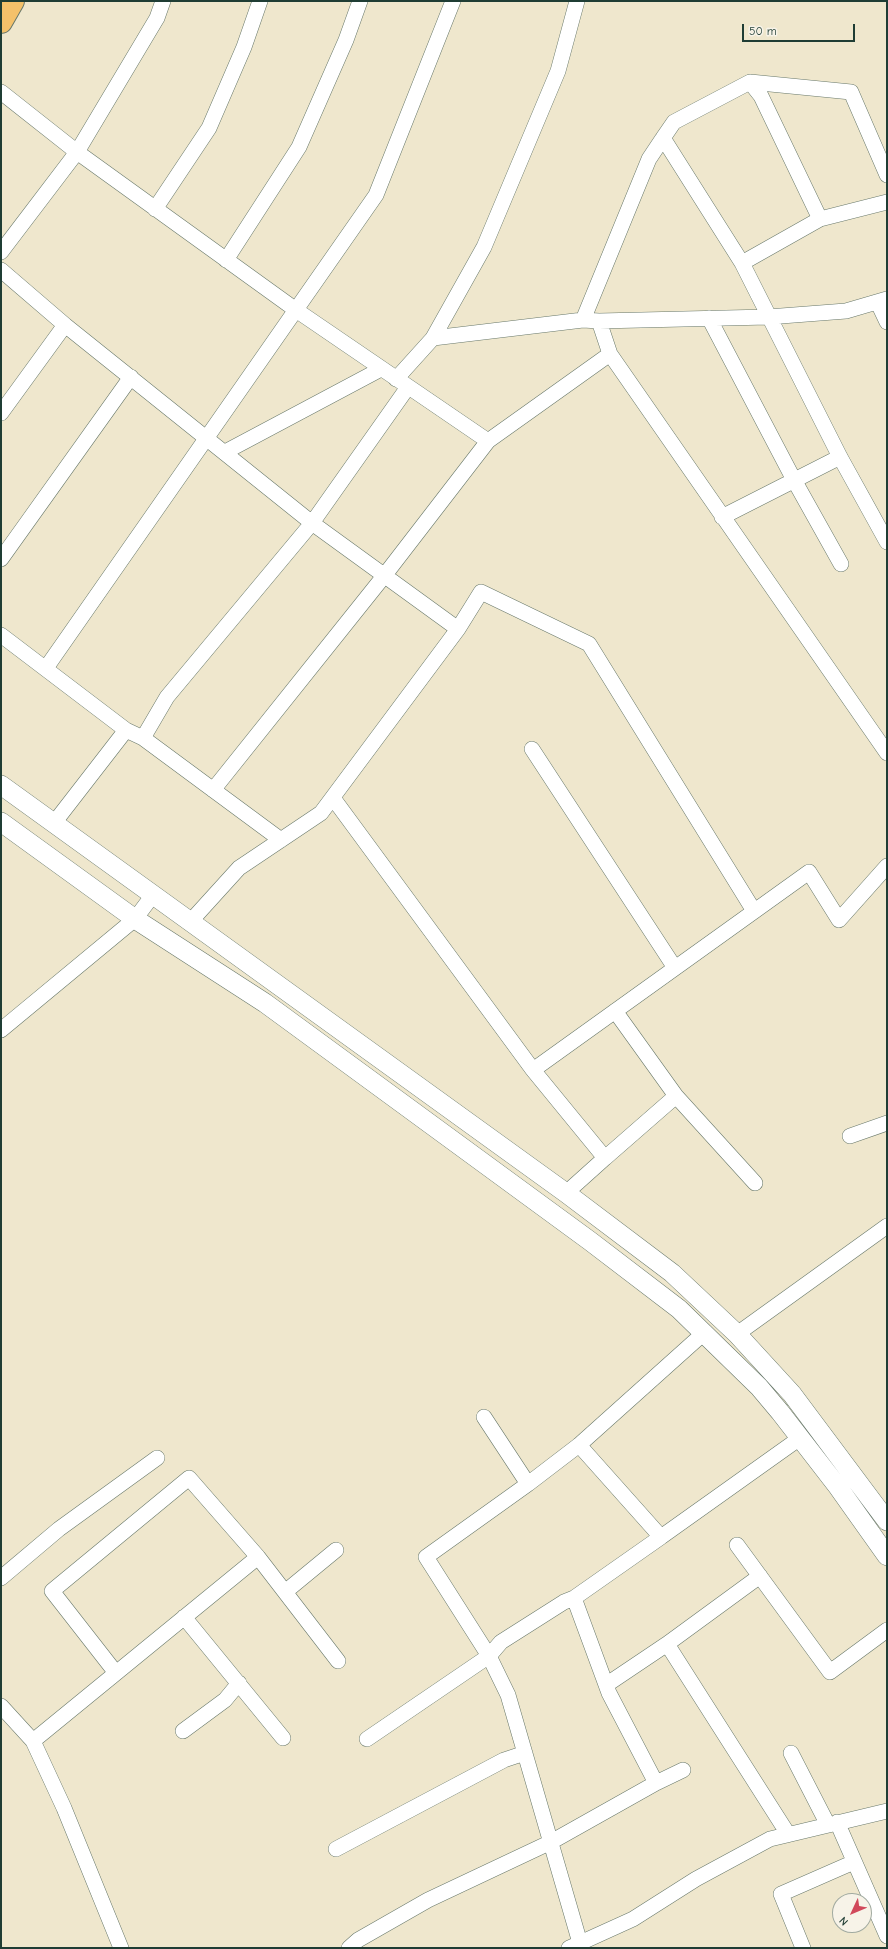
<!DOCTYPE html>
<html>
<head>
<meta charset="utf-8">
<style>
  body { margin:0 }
  #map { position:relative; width:888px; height:1949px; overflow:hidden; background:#efe7cd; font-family:"Comic Neue",sans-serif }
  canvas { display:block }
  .frame { position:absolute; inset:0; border:2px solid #1f3d34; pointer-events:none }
  .north { position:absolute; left:832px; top:1893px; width:40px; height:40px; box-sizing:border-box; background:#f7f3e8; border:1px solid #a1aaa0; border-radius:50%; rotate:226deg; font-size:11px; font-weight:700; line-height:16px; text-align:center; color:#1f3d34 }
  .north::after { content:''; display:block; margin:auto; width:14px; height:18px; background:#d1495b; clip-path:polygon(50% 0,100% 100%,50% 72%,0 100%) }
  .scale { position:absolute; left:742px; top:24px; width:113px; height:18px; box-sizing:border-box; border:2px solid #1f3d34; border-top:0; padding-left:5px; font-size:12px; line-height:14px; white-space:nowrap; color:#1f3d34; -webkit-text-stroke:3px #f7f3e8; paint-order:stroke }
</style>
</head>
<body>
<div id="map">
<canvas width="888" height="1949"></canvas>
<div class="frame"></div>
<div class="north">N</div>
<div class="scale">50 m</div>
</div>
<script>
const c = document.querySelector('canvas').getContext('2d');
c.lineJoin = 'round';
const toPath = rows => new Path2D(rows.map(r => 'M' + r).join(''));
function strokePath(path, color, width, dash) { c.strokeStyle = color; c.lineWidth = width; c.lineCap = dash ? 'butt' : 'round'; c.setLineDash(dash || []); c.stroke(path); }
const minor = toPath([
  [163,1,157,18,77,152,296,310,488,441,384,576,213,790],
  [750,82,761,96,820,219],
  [1,92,77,152,1,252],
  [663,138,742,263,840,457,887,542],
  [155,209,209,128,244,47,260,1],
  [226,260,299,147,346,40,360,1],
  [742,263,820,219,887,202],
  [1,270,65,325,1,413],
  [878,303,887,322],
  [709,318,794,480,841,564],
  [583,320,649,159,663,138,674,122,750,82,851,92,887,175],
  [65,325,312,523,458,629,321,813,239,868,190,922],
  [433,338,484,247,558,71,577,1],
  [610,354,887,753],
  [396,379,433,338,583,320,599,321,768,317,846,311,887,299],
  [488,441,610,354,599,321],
  [225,452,381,369],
  [722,517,840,457],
  [1,559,131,377],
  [458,629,481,592,589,644,754,911],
  [1,635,126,730],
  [46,668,376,195,453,1],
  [143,738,281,840],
  [532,749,675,968],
  [333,798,533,1070],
  [54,823,126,730,143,738,167,697,312,523,408,387],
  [615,1011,676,1096,755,1183],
  [1,1030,135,919,153,895],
  [850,1136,887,1123],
  [605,1158,676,1096],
  [566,1193,605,1158,533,1070,809,872,839,920,887,866],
  [737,1334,887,1226],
  [484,1417,528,1484],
  [661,1537,800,1438],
  [737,1545,830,1672,887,1630],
  [1,1578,59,1529,157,1458],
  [285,1592,336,1550],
  [184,1617,283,1738],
  [667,1644,788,1834],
  [116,1673,52,1591,189,1478,258,1557,338,1661],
  [606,1685,667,1644,760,1576],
  [1,1706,33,1741,64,1808,121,1948],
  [183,1731,225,1700,239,1683],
  [367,1739,489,1656,501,1642,564,1602,574,1598,661,1537,579,1445],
  [33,1741,258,1557],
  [791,1753,828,1825],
  [656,1783,683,1770],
  [837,1822,887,1936],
  [336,1849,504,1760,525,1753],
  [580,1943,508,1695,489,1656,426,1557,528,1484,579,1445,705,1332],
  [349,1948,358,1940,428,1900,551,1842,656,1783,609,1693,574,1598],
  [569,1948,633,1919,696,1879,770,1839,887,1811],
  [803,1948,781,1894,854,1862]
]);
const tertiary = toPath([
  [1,785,566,1193,672,1273,737,1334,792,1394,887,1521],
  [1,822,135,919,265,1003,590,1241,679,1309,759,1387,780,1412,838,1487,887,1556]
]);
const primary = toPath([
  [1,22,13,1]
]);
strokePath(minor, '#68786a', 16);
strokePath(tertiary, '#68786a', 20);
strokePath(primary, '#68786a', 24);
strokePath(minor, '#fff', 15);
strokePath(tertiary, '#fff', 19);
strokePath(primary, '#f4c16a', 22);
</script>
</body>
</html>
